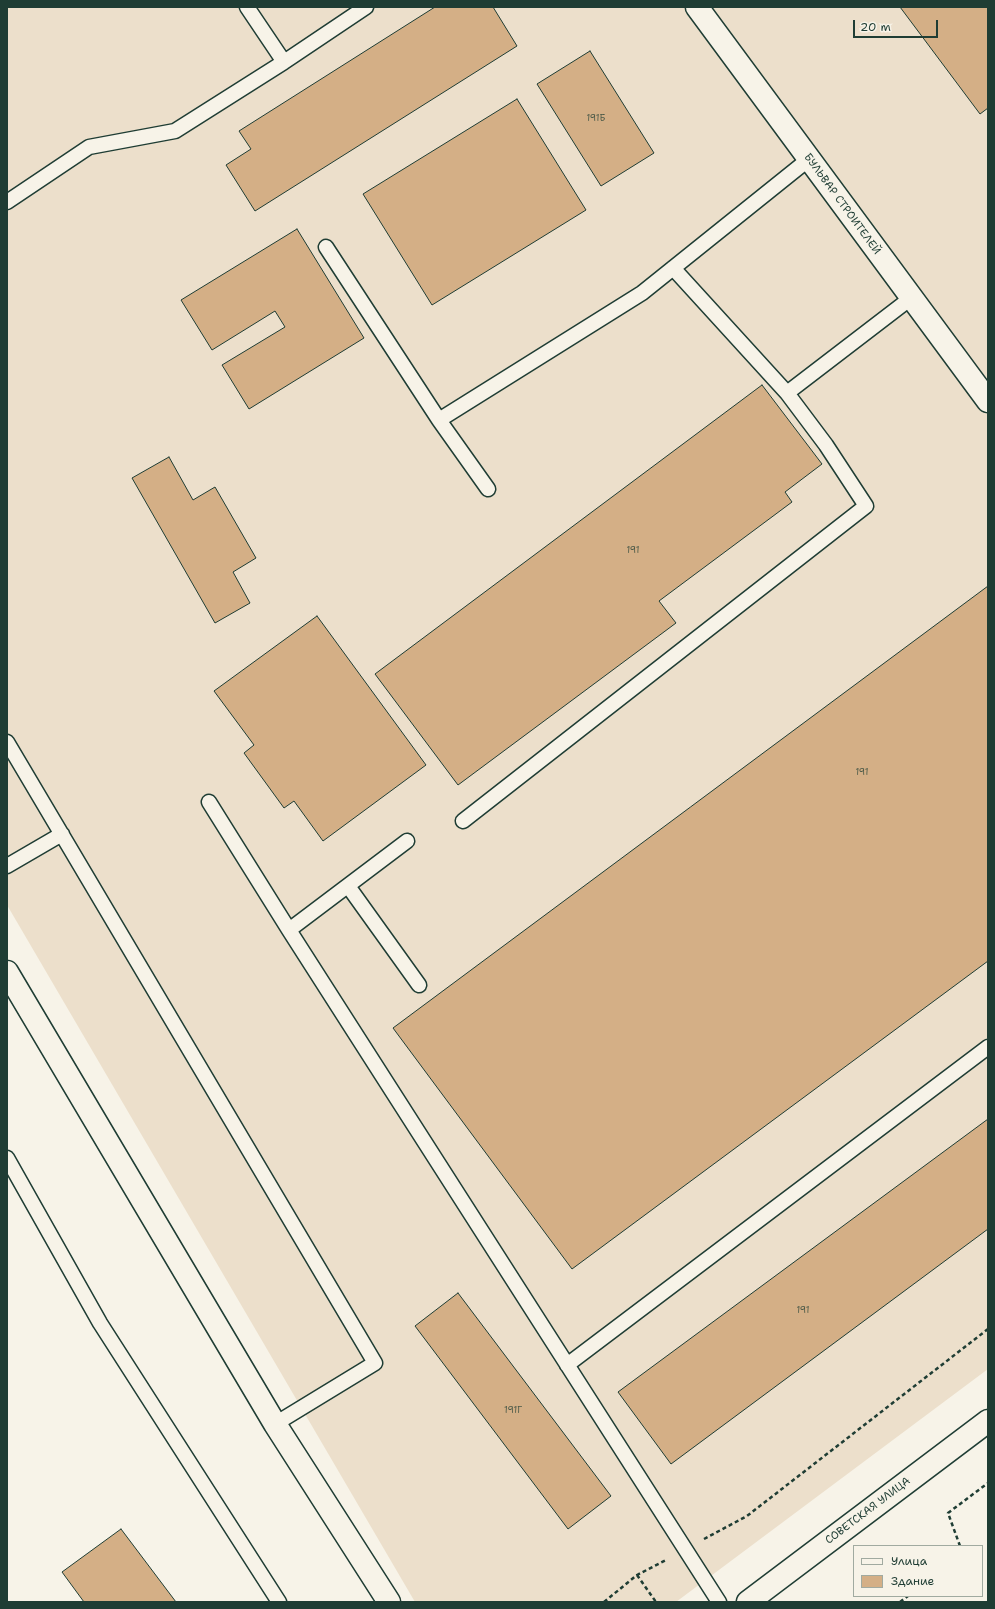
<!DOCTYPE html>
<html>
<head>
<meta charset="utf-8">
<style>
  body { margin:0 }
  #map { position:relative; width:995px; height:1609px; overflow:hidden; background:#f7f3e8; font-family:"Shantell Sans",sans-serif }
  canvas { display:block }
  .frame { position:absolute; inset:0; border:8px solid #1f3d34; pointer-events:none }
  .legend { position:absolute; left:853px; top:1545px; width:130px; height:52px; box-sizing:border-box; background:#f7f3e8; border:1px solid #a1aaa0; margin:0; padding:5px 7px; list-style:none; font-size:12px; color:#1f3d34 }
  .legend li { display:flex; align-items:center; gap:8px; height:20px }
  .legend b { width:20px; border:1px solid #a1aaa0 }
  .scale { position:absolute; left:853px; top:20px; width:85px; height:18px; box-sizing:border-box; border:2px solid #1f3d34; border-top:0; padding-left:5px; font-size:12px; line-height:14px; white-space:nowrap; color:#1f3d34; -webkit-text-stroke:3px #f7f3e8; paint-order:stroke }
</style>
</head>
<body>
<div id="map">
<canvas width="995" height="1609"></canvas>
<div class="frame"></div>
<ul class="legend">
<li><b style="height:5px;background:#f7f3e8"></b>Улица</li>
<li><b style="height:11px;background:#d4af86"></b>Здание</li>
</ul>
<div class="scale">20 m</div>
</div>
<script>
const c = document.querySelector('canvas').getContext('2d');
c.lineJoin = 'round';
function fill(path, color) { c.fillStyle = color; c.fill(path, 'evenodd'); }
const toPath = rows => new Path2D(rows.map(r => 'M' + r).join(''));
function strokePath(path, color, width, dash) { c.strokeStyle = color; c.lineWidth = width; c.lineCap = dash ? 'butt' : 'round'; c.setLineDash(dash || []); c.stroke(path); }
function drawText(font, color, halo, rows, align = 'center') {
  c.font = font + ' "Shantell Sans",sans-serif'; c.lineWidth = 3; c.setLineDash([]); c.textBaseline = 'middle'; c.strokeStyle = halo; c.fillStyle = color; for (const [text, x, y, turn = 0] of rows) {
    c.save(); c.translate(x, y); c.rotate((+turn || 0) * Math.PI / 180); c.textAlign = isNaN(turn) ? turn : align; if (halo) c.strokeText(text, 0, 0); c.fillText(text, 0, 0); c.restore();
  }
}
const built = toPath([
  [7,7,988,7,988,1369,676,1602,415,1602,7,905]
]);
const building = toPath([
  [435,7,493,7,517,46,255,211,226,165,251,149,239,131,435,7],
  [900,7,988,7,988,108,980,114,900,7],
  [590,51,654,153,601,186,537,84,590,51],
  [517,99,586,210,432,305,363,194,517,99],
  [297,229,364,338,249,409,222,365,285,327,275,311,212,350,181,300,297,229],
  [762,385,822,464,785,492,792,502,659,601,676,623,458,785,375,674,762,385],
  [169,457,193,500,215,487,256,558,233,572,250,603,215,623,132,478,169,457],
  [988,586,988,961,572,1269,393,1028,988,586],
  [317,616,426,765,323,841,294,801,284,808,244,753,254,745,214,691,317,616],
  [988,1119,988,1229,671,1464,618,1392,988,1119],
  [458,1293,611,1496,568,1529,415,1326,458,1293],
  [121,1529,176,1602,84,1602,62,1572,121,1529]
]);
const path = toPath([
  [704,1539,747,1516,988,1329],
  [960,1546,948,1513,988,1483],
  [637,1575,656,1602],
  [604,1602,637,1575,666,1560],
  [900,1602,908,1596]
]);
const lane = toPath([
  [247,7,284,62],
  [7,202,89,147,175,131,284,62,366,7],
  [326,247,439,420],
  [673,268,787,393],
  [488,489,439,420,642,293,809,159],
  [7,742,375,1363,275,1424],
  [209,802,289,930,719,1602],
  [463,821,866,506,826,445,787,393,911,298],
  [7,866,62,834],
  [348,886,419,985],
  [289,930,407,841],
  [7,1158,100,1323,279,1602],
  [567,1365,988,1047]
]);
const street = toPath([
  [697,7,988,401],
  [7,972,275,1424,389,1602]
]);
const secondary = toPath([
  [748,1602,988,1421]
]);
const numberNames = [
  ["191Б",596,119],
  ["191",633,551],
  ["191",862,773],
  ["191",803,1311],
  ["191Г",513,1411]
];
const streetNames = [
  ["БУЛЬВАР СТРОИТЕЛЕЙ",842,204,54],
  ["СОВЕТСКАЯ УЛИЦА",868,1511,-37]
];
fill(built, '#ecdfcb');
fill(building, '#d4af86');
strokePath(building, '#1f3d34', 1);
strokePath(lane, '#1f3d34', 17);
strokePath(street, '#1f3d34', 25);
strokePath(secondary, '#1f3d34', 25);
strokePath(path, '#1f3d34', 2.5, [4, 3]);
strokePath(lane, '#f7f3e8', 14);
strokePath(street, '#f7f3e8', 22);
strokePath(secondary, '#f7f3e8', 22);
drawText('9px', '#4c5a48', null, numberNames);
drawText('11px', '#1f3d34', '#f7f3e8', streetNames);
</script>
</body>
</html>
